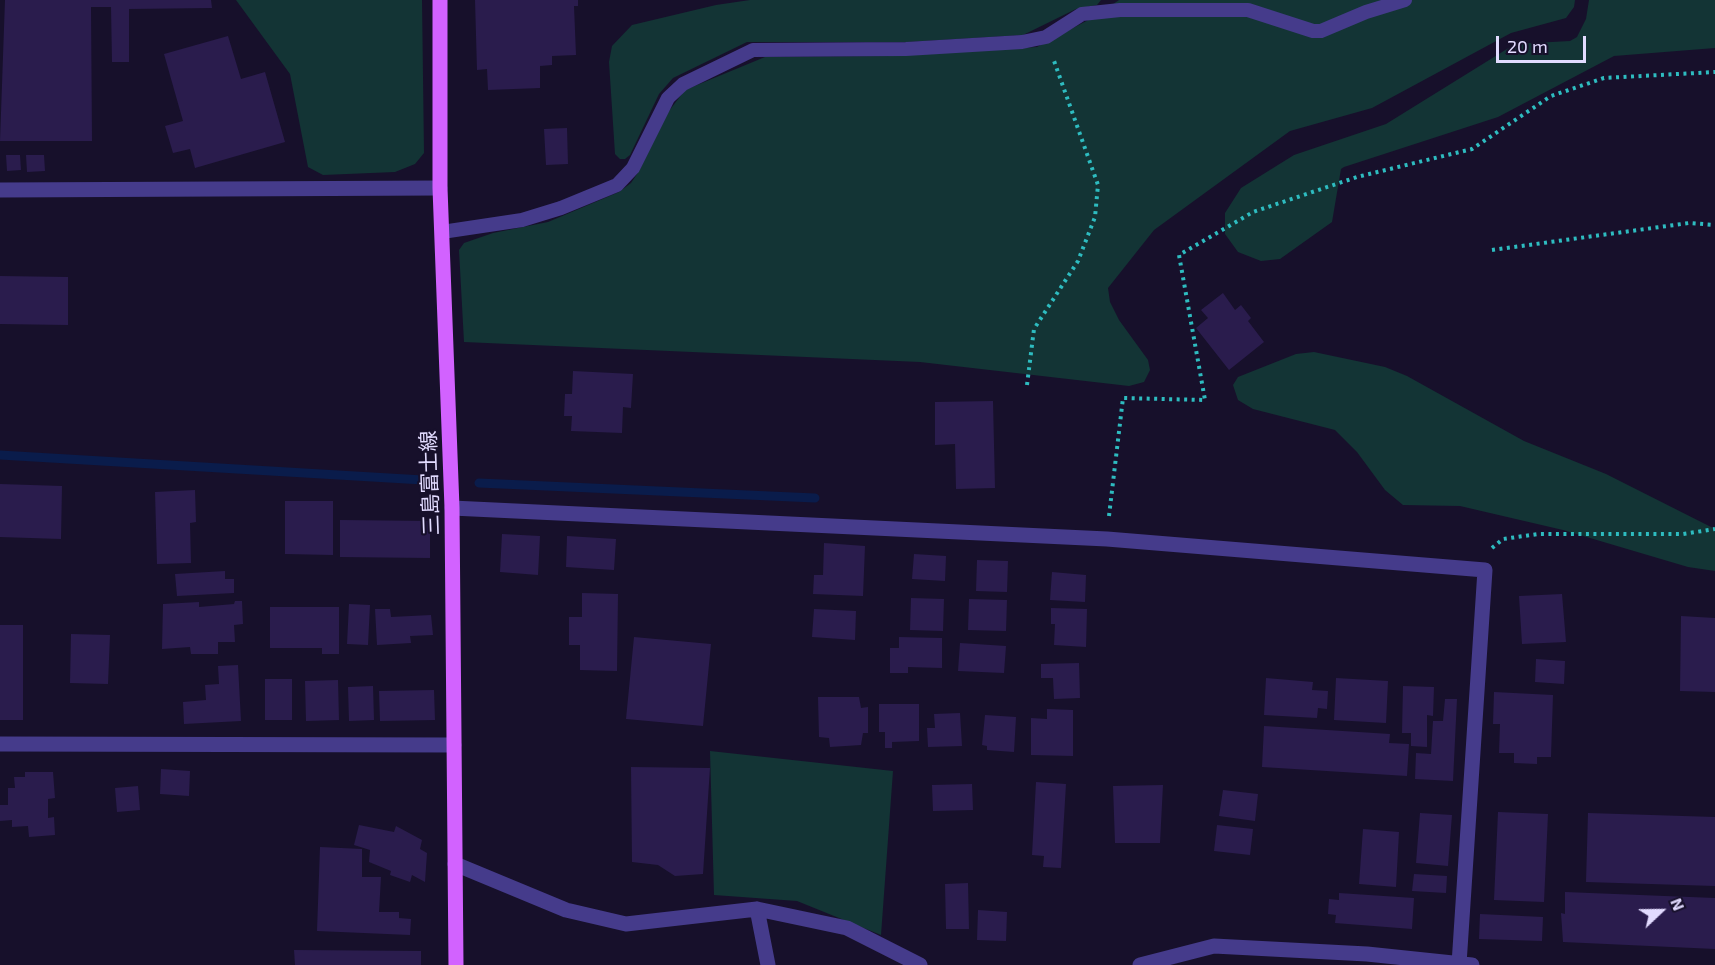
<!DOCTYPE html>
<html>
<head>
<meta charset="utf-8">
<style>
  body { margin:0 }
  #map { position:relative; width:1715px; height:965px; overflow:hidden; background:#17102b; font-family:"Exo 2",sans-serif }
  canvas { display:block }
  .north { position:absolute; left:1631px; top:881px; width:60px; height:60px; -webkit-text-stroke:4px #17102b; paint-order:stroke; rotate:68deg; font-size:16px; font-weight:700; line-height:24px; text-align:center; color:#e2dbff }
  .north::after { content:''; display:block; margin:auto; width:21px; height:27px; background:#e2dbff; clip-path:polygon(50% 0,100% 100%,50% 72%,0 100%) }
  .scale { position:absolute; left:1496px; top:36px; width:90px; height:27px; box-sizing:border-box; border:3px solid #e2dbff; border-top:0; padding-left:8px; font-size:18px; line-height:21px; white-space:nowrap; color:#e2dbff; -webkit-text-stroke:4px #17102b; paint-order:stroke }
</style>
</head>
<body>
<div id="map">
<canvas width="1715" height="965"></canvas>
<div class="north">N</div>
<div class="scale">20 m</div>
</div>
<script>
const c = document.querySelector('canvas').getContext('2d');
c.lineJoin = 'round';
function fill(path, color) { c.fillStyle = color; c.fill(path, 'evenodd'); }
const toPath = rows => new Path2D(rows.map(r => 'M' + r).join(''));
function strokePath(path, color, width, dash) { c.strokeStyle = color; c.lineWidth = width; c.lineCap = dash ? 'butt' : 'round'; c.setLineDash(dash || []); c.stroke(path); }
function drawText(font, color, halo, rows, align = 'center') {
  c.font = font + ' "Exo 2","Noto Sans JP",sans-serif'; c.lineWidth = 4.5; c.setLineDash([]); c.textBaseline = 'middle'; c.strokeStyle = halo; c.fillStyle = color; for (const [text, x, y, turn = 0] of rows) {
    c.save(); c.translate(x, y); c.rotate((+turn || 0) * Math.PI / 180); c.textAlign = isNaN(turn) ? turn : align; if (halo) c.strokeText(text, 0, 0); c.fillText(text, 0, 0); c.restore();
  }
}
const green = toPath([
  [236,0,422,0,424,153,415,164,395,172,323,175,308,167,290,74],
  [750,0,1101,0,1097,5,1076,9,1023,35,907,42,747,42,673,78,659,94,630,155,625,159,620,159,615,154,609,62,612,46,632,25,716,5],
  [1119,0,1575,0,1574,7,1566,18,1511,33,1372,108,1290,131,1154,230,1108,288,1110,302,1119,320,1148,360,1150,370,1144,382,1129,386,920,362,464,342,459,250,464,243,493,233,548,222,619,192,631,183,639,171,662,120,685,90,765,57,894,56,1037,47,1094,17],
  [1589,0,1715,0,1715,48,1614,56,1498,117,1344,167,1341,169,1332,222,1280,259,1261,261,1238,252,1225,234,1225,213,1241,188,1294,155,1386,124,1515,44,1570,41,1577,37,1586,19],
  [1314,352,1385,367,1407,376,1524,441,1606,474,1715,529,1715,571,1688,567,1563,530,1460,506,1403,505,1385,490,1357,452,1335,430,1253,409,1238,400,1233,385,1238,377,1296,354],
  [710,751,893,771,881,935,797,901,714,895]
]);
const stream = toPath([
  [0,455,423,480],
  [479,483,815,498]
]);
const building = toPath([
  [5,0,211,0,212,8,129,9,129,62,112,62,111,7,91,7,92,141,0,141],
  [475,0,578,0,578,6,574,6,576,55,552,56,552,65,540,66,540,88,488,90,487,69,477,70],
  [228,36,241,79,265,72,285,142,195,168,190,149,173,153,165,126,183,121,164,54],
  [567,128,568,164,546,165,544,129],
  [6,155,20,155,21,170,7,171],
  [26,155,44,155,45,171,27,172],
  [0,276,68,277,68,325,0,324],
  [1223,293,1235,310,1241,305,1251,318,1248,321,1264,342,1229,370,1196,328,1208,318,1201,310],
  [573,371,633,374,631,408,623,407,622,433,571,431,572,416,564,416,565,394,572,394],
  [993,401,995,488,956,489,955,444,935,445,935,402],
  [0,484,62,486,61,539,0,537],
  [195,490,196,522,190,523,191,563,157,564,155,492],
  [285,501,333,501,333,555,285,554],
  [340,520,430,521,430,558,340,557],
  [502,534,540,536,538,575,500,572],
  [567,536,616,539,614,570,566,567],
  [824,543,865,546,863,596,813,594,814,575,823,575],
  [914,554,946,556,945,581,912,579],
  [977,560,1008,561,1007,592,976,591],
  [225,571,225,579,234,579,234,593,177,596,175,574],
  [1052,572,1086,575,1085,602,1050,600],
  [582,593,618,594,617,671,580,670,580,645,569,645,569,617,582,617],
  [1562,594,1566,642,1522,644,1519,596],
  [911,598,944,599,943,631,910,630],
  [969,599,1007,600,1006,631,968,630],
  [235,601,242,601,243,624,234,625,235,642,218,642,218,654,191,654,190,647,162,649,163,604,199,602,199,607,234,604],
  [349,604,370,605,368,645,347,644],
  [270,607,339,607,339,654,322,654,322,648,270,648],
  [1051,608,1087,609,1086,647,1054,645,1055,624,1051,624],
  [375,609,390,609,391,617,431,615,433,635,410,636,411,643,377,645],
  [814,609,856,611,855,640,812,637],
  [1681,616,1715,618,1715,692,1680,691],
  [0,625,23,625,23,720,0,720],
  [71,634,110,635,108,684,70,683],
  [634,637,711,644,703,726,626,719],
  [899,637,942,638,942,668,908,667,908,673,890,673,890,648,899,648],
  [960,643,1006,646,1004,673,958,671],
  [1536,659,1565,661,1564,684,1535,682],
  [1079,663,1080,698,1054,699,1053,678,1041,678,1041,664],
  [238,665,241,721,184,724,183,702,206,700,205,685,219,684,218,666],
  [1266,678,1313,682,1312,690,1328,691,1327,709,1318,708,1317,718,1264,715],
  [1336,678,1388,681,1386,723,1334,720],
  [265,679,292,679,292,720,265,720],
  [338,680,339,720,306,721,305,681],
  [373,686,374,720,349,721,348,687],
  [1403,686,1434,687,1433,716,1427,715,1427,747,1411,746,1411,733,1402,733],
  [434,690,435,720,380,721,379,691],
  [1494,692,1553,695,1551,757,1537,757,1537,764,1514,763,1514,753,1499,753,1500,724,1493,724],
  [818,697,859,697,861,708,868,707,868,733,863,733,861,745,830,747,829,738,819,737],
  [1445,699,1457,699,1453,781,1415,779,1416,753,1431,754,1433,721,1443,721],
  [879,704,919,704,919,741,892,742,892,748,885,748,885,732,879,732],
  [1047,709,1073,710,1073,756,1031,755,1031,718,1047,719],
  [960,713,962,746,928,747,927,728,935,728,934,714],
  [985,715,1016,717,1014,752,987,750,987,746,982,745],
  [1264,726,1390,734,1389,743,1409,744,1407,776,1262,767],
  [631,767,710,768,703,874,675,876,658,865,632,862],
  [161,769,190,771,189,796,160,794],
  [25,772,53,772,55,798,48,799,48,818,54,817,55,835,29,837,28,826,12,827,12,820,0,821,0,805,8,805,8,788,15,788,14,777,25,777],
  [1036,782,1066,784,1061,868,1043,867,1044,856,1032,855],
  [972,784,973,810,933,811,932,785],
  [1163,785,1160,843,1115,843,1113,786],
  [138,786,140,810,117,812,115,788],
  [1223,790,1258,794,1255,821,1219,816],
  [1498,812,1548,814,1544,902,1494,900],
  [1420,813,1452,815,1448,866,1416,863],
  [1588,813,1715,817,1715,886,1586,882],
  [359,825,394,832,396,826,422,840,420,849,427,853,425,882,412,875,410,882,390,875,391,871,369,862,370,850,354,845],
  [1217,825,1253,829,1250,855,1214,851],
  [1363,829,1399,832,1396,887,1359,884],
  [320,847,362,849,362,877,381,877,379,912,399,912,399,918,411,919,410,935,317,931],
  [1414,874,1447,876,1446,893,1412,891],
  [968,883,969,929,946,929,945,884],
  [1565,892,1715,898,1715,949,1563,942,1561,913,1565,914],
  [1339,893,1414,898,1412,929,1335,923,1336,915,1328,914,1329,899,1339,900],
  [978,910,1007,912,1006,941,977,940],
  [1480,914,1543,917,1542,941,1479,939],
  [294,950,421,951,421,965,295,965]
]);
const path = toPath([
  [1492,250,1689,223,1715,225],
  [1027,385,1034,329,1078,261,1095,217,1098,185,1053,58],
  [1109,516,1123,398,1205,400,1179,255,1253,212,1357,177,1472,149,1551,96,1604,78,1715,72],
  [1492,548,1503,539,1538,534,1683,534,1715,529]
]);
const lane = toPath([
  [442,232,522,220,561,208,617,185,633,168,668,98,683,84,753,50,906,49,1022,42,1046,37,1082,14,1120,10,1248,10,1313,31,1321,31,1366,12,1405,0]
]);
const street = toPath([
  [0,190,440,188],
  [452,508,1107,539,1485,570,1459,964],
  [0,744,454,745],
  [455,864,566,910,626,924,757,909,847,928,920,965],
  [757,909,768,965],
  [1140,965,1214,946,1367,954,1472,965]
]);
const primary = toPath([
  [440,0,440,188,452,508,456,965]
]);
const streetNames = [
  ["三島富士線",430,483,-92]
];
fill(green, '#133435');
strokePath(stream, '#0a1c4b', 9);
fill(building, '#2a1c4d');
strokePath(path, '#2ebcc0', 4, [3, 4.5]);
strokePath(lane, '#453b8b', 14);
strokePath(street, '#453b8b', 15);
strokePath(primary, '#d262ff', 15);
drawText('21px', '#e2dbff', '#17102b', streetNames);
</script>
</body>
</html>
